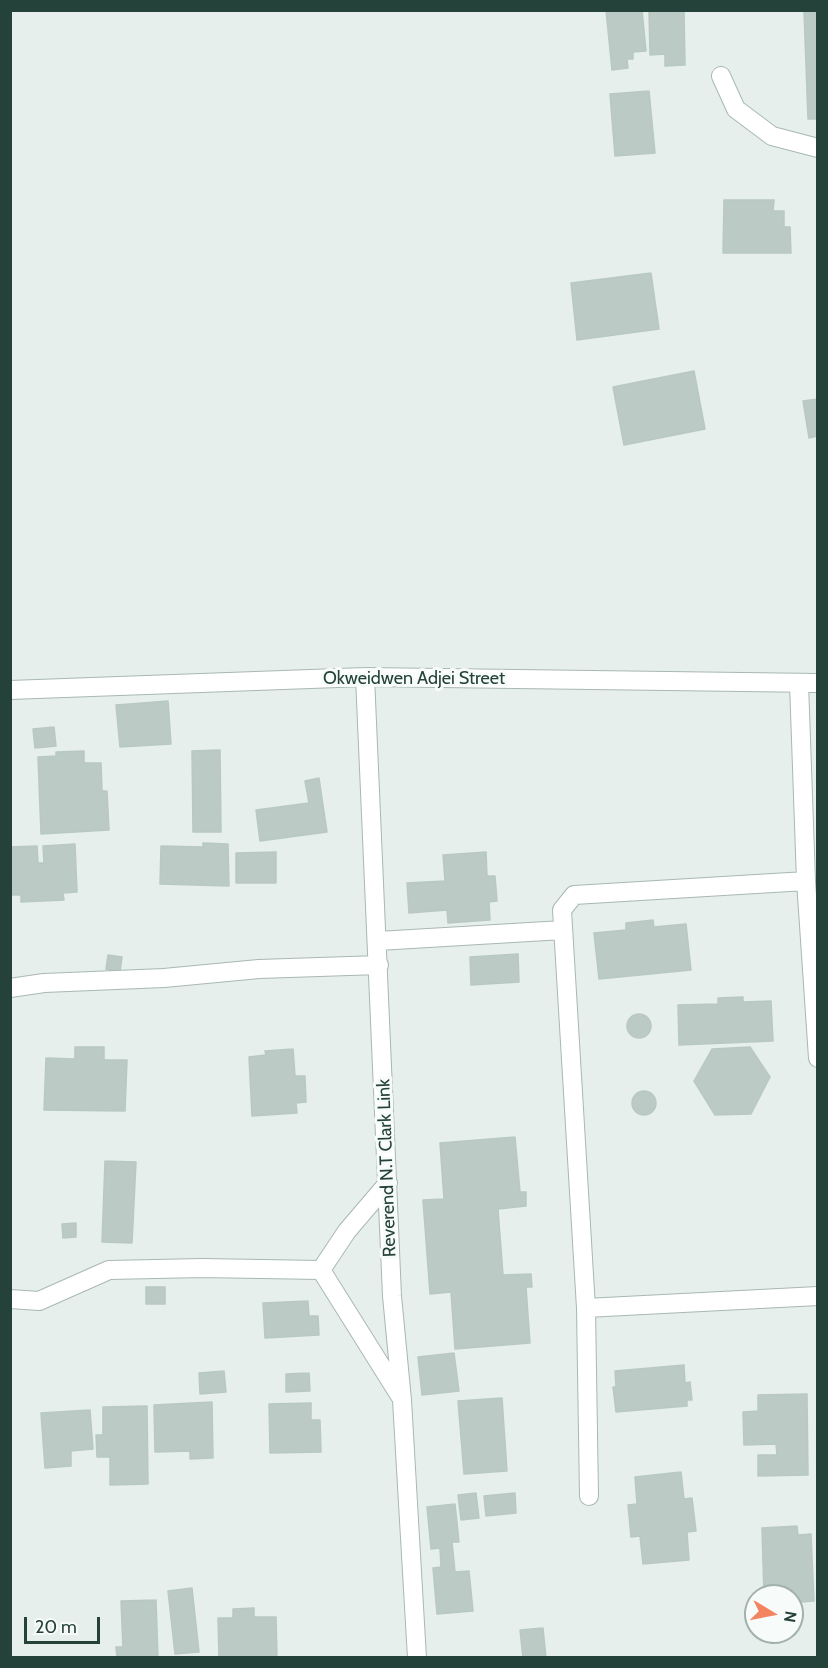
<!DOCTYPE html>
<html>
<head>
<meta charset="utf-8">
<style>
  body { margin:0 }
  #map { position:relative; width:828px; height:1668px; overflow:hidden; background:#e6efeb; font-family:Cabin,sans-serif }
  canvas { display:block }
  .frame { position:absolute; inset:0; border:12px solid #24423a; pointer-events:none }
  .north { position:absolute; left:744px; top:1584px; width:60px; height:60px; box-sizing:border-box; background:#f7fbf9; border:2px solid #a3b1ad; border-radius:50%; rotate:100deg; font-size:16px; font-weight:700; line-height:24px; text-align:center; color:#24423a }
  .north::after { content:''; display:block; margin:auto; width:21px; height:27px; background:#f4845f; clip-path:polygon(50% 0,100% 100%,50% 72%,0 100%) }
  .scale { position:absolute; left:24px; top:1617px; width:76px; height:27px; box-sizing:border-box; border:3px solid #24423a; border-top:0; padding-left:8px; font-size:18px; line-height:21px; white-space:nowrap; color:#24423a; -webkit-text-stroke:4px #f7fbf9; paint-order:stroke }
</style>
</head>
<body>
<div id="map">
<canvas width="828" height="1668"></canvas>
<div class="frame"></div>
<div class="north">N</div>
<div class="scale">20 m</div>
</div>
<script>
const c = document.querySelector('canvas').getContext('2d');
c.lineJoin = 'round';
function fill(path, color) { c.fillStyle = color; c.fill(path, 'evenodd'); }
const toPath = rows => new Path2D(rows.map(r => 'M' + r).join(''));
function strokePath(path, color, width, dash) { c.strokeStyle = color; c.lineWidth = width; c.lineCap = dash ? 'butt' : 'round'; c.setLineDash(dash || []); c.stroke(path); }
function drawText(font, color, halo, rows, align = 'center') {
  c.font = font + ' Cabin,sans-serif'; c.lineWidth = 6; c.setLineDash([]); c.textBaseline = 'middle'; c.strokeStyle = halo; c.fillStyle = color; for (const [text, x, y, turn = 0] of rows) {
    c.save(); c.translate(x, y); c.rotate((+turn || 0) * Math.PI / 180); c.textAlign = isNaN(turn) ? turn : align; if (halo) c.strokeText(text, 0, 0); c.fillText(text, 0, 0); c.restore();
  }
}
const building = toPath([
  [606,10,642,10,646,51,633,52,633,59,627,59,628,68,612,70,606,10],
  [649,10,684,10,685,65,665,66,665,54,650,55,649,10],
  [804,11,818,11,818,119,808,119,804,11],
  [649,91,655,153,615,156,610,94,649,91],
  [724,200,774,200,773,211,784,211,784,227,790,227,791,253,723,253,724,200],
  [651,273,659,329,577,340,571,283,651,273],
  [694,371,705,429,624,445,613,387,694,371],
  [818,399,818,436,809,438,803,401,818,399],
  [168,701,171,744,120,747,116,705,168,701],
  [54,727,56,746,35,748,33,729,54,727],
  [220,750,221,832,193,832,192,751,220,750],
  [84,751,84,763,101,763,102,791,107,791,109,830,41,834,38,757,56,756,56,752,84,751],
  [319,778,327,832,260,841,256,810,309,803,305,781,319,778],
  [203,843,228,844,229,886,160,884,161,846,203,847,203,843],
  [75,844,77,892,63,893,64,900,21,902,21,895,10,895,10,847,37,846,38,863,44,863,43,846,75,844],
  [276,852,276,883,236,883,236,853,276,852],
  [486,852,487,876,495,876,497,901,489,902,490,920,448,923,447,910,409,913,407,883,445,881,443,855,486,852],
  [653,920,654,927,686,924,691,970,599,979,594,933,626,930,626,923,653,920],
  [518,954,519,982,471,985,470,957,518,954],
  [108,955,122,957,120,972,106,969,108,955],
  [743,997,743,1002,771,1001,773,1041,679,1045,678,1005,718,1004,718,998,743,997],
  '627 1026a12 12 0 1 1 24 0a12 12 0 1 1-24 0Z',
  [75,1047,104,1047,104,1060,127,1060,125,1111,44,1110,46,1058,75,1059,75,1047],
  [750,1047,770,1077,751,1114,715,1115,694,1081,712,1049,750,1047],
  [293,1049,295,1076,305,1076,306,1102,296,1103,297,1113,252,1116,249,1057,266,1055,265,1051,293,1049],
  '632 1103a12 12 0 1 1 24 0a12 12 0 1 1-24 0Z',
  [515,1137,520,1192,526,1192,526,1206,498,1209,503,1275,531,1274,532,1287,526,1287,530,1343,455,1349,451,1292,430,1294,423,1200,444,1199,440,1143,515,1137],
  [105,1161,136,1162,132,1243,102,1242,105,1161],
  [76,1223,76,1237,63,1238,62,1224,76,1223],
  [146,1287,165,1287,165,1304,146,1304,146,1287],
  [308,1301,309,1316,318,1316,319,1335,265,1338,263,1303,308,1301],
  [454,1353,459,1391,422,1395,418,1357,454,1353],
  [684,1365,685,1383,690,1382,692,1400,687,1400,687,1406,616,1412,613,1387,616,1387,615,1371,684,1365],
  [224,1371,226,1392,200,1394,199,1373,224,1371],
  [309,1373,310,1391,286,1392,286,1374,309,1373],
  [807,1394,808,1475,758,1476,758,1455,777,1455,776,1444,744,1445,743,1412,758,1411,758,1395,807,1394],
  [502,1398,507,1471,464,1474,458,1401,502,1398],
  [212,1402,213,1458,190,1459,190,1451,155,1452,154,1405,212,1402],
  [311,1403,311,1420,320,1420,321,1452,270,1453,269,1404,311,1403],
  [147,1406,148,1484,110,1485,110,1457,97,1457,96,1435,103,1435,103,1407,147,1406],
  [90,1410,93,1449,71,1451,71,1466,45,1468,41,1413,90,1410],
  [681,1472,684,1499,692,1498,696,1531,687,1532,689,1560,643,1564,640,1536,631,1537,628,1505,637,1504,635,1477,681,1472],
  [476,1493,479,1518,461,1520,458,1495,476,1493],
  [515,1493,516,1513,486,1516,484,1496,515,1493],
  [455,1504,459,1542,452,1542,455,1572,469,1571,473,1611,437,1614,433,1568,441,1567,440,1548,431,1549,427,1507,455,1504],
  [797,1526,798,1535,811,1534,814,1601,801,1602,801,1611,792,1611,792,1596,764,1596,762,1528,797,1526],
  [192,1588,199,1652,175,1654,168,1591,192,1588],
  [156,1600,158,1658,117,1658,116,1647,123,1647,121,1601,156,1600],
  [254,1608,254,1617,276,1617,277,1658,219,1658,218,1618,233,1618,233,1609,254,1608],
  [543,1628,546,1658,523,1658,520,1630,543,1628]
]);
const minor = toPath([
  [721,76,736,109,772,136,818,148],
  [365,677,392,1296,402,1400,417,1658],
  [799,683,806,881,818,1058],
  [10,690,365,677,818,683],
  [378,941,563,930],
  [10,988,44,983,164,978,259,969,379,965],
  [321,1270,400,1396],
  [321,1270,347,1231,388,1183],
  [10,1299,39,1301,109,1270,202,1268,321,1270],
  [586,1308,818,1296],
  [589,1496,586,1308,562,910,574,895,806,881]
]);
const streetNames = [
  ["Okweidwen Adjei Street",414,679],
  ["Reverend N.T Clark Link",387,1168,-92]
];
fill(building, '#bbcac4');
strokePath(building, '#b8c9c2', 1.5);
strokePath(minor, '#a8b8b2', 20);
strokePath(minor, '#fff', 18);
drawText('18px', '#24423a', '#f7fbf9', streetNames);
</script>
</body>
</html>
